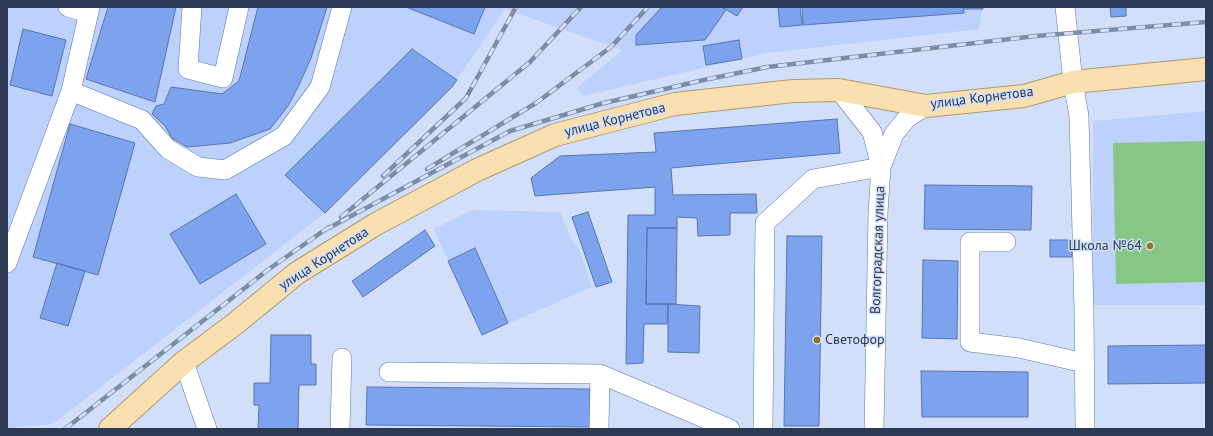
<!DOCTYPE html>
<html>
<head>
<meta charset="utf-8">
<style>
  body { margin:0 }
  #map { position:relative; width:1213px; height:436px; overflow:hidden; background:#d2dff9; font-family:"PT Sans",sans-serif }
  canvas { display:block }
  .frame { position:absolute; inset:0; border:8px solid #2d3a53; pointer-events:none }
</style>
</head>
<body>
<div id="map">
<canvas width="1213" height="436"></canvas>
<div class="frame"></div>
</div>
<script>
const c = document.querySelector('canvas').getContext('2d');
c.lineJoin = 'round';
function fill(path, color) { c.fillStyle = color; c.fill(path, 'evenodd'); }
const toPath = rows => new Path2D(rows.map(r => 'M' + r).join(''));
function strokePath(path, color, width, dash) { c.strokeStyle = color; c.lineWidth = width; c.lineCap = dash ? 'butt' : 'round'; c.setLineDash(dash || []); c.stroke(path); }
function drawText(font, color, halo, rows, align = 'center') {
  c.font = font + ' "PT Sans",sans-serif'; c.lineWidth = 3; c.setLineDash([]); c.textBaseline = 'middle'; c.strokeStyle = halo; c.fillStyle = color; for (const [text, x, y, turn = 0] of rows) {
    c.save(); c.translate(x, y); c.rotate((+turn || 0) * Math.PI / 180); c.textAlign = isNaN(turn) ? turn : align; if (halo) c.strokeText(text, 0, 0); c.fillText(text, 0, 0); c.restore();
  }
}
const built = toPath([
  [7,7,983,7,979,29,767,53,583,96,577,88,622,50,505,9,452,87,325,213,53,424,7,428],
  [1206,111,1206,305,1093,305,1093,121],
  [472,210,560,212,573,243,578,246,592,287,482,335,434,229]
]);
const green = toPath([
  [1206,141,1206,282,1116,284,1113,143]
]);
const building = toPath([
  [108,7,176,7,155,102,86,79,108,7],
  [258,7,327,7,311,58,298,87,288,106,270,129,230,143,187,147,172,138,165,126,152,114,156,106,164,104,171,87,222,94,239,81,258,7],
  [406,7,485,7,474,34,406,7],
  [662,7,722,7,726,10,705,40,636,45,636,35,662,7],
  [722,7,743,7,737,16,722,7],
  [778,7,800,7,802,25,780,27,778,7],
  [802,7,963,7,964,13,803,25,802,7],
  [963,7,983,7,983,9,964,9,963,7],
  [1110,7,1126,7,1126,16,1111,17,1110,7],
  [23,29,66,40,52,96,10,85,23,29],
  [739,40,742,59,706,65,703,46,739,40],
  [412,49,457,80,452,87,325,213,285,175,412,49],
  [837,119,840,153,671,168,673,195,756,194,757,213,730,213,730,235,698,236,697,218,677,217,677,228,647,228,646,304,668,304,667,324,644,324,643,363,626,364,628,215,655,215,655,187,535,196,531,178,560,156,656,152,654,133,837,119],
  [70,124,135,143,98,275,33,257,70,124],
  [925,185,1032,186,1031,230,924,229,925,185],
  [236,194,266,244,200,284,170,234,236,194],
  [588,212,612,282,596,287,572,217,588,212],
  [647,228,677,228,676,304,646,304,647,228],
  [425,230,435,246,363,297,352,281,425,230],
  [787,236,822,236,819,426,784,426,787,236],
  [1050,240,1072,240,1072,257,1050,257,1050,240],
  [475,248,508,323,482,335,448,261,475,248],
  [923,260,958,261,957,339,922,338,923,260],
  [57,263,85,271,68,326,40,318,57,263],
  [668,304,700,306,699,353,668,352,668,304],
  [271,335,311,335,311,364,316,364,316,385,299,385,298,429,258,429,259,405,254,405,254,383,270,383,271,335],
  [1206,345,1206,383,1108,384,1108,346,1206,345],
  [921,371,1028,372,1028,417,922,417,921,371],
  [367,387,590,389,590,427,366,425,367,387]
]);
const minor = toPath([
  [68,7,89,13],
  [192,7,188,69,223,78,239,7],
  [1065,7,1073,82,1079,116,1084,311,1085,429],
  [839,90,872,132,881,167,878,213,874,429],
  [71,91,142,120,168,149,198,167,225,170,284,136,320,87,342,7],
  [881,167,894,134,907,118,926,106],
  [1006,242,970,242,970,342,1019,348,1084,363],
  [7,263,71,91,90,7],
  [184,362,207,429],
  [389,372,600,374,730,429],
  [340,429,342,358],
  [599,429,600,374],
  [763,429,765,223,813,179,881,167]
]);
const major = toPath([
  [110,429,184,362,236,323,297,273,376,224,477,170,555,135,675,104,793,91,839,90,926,106,1024,96,1073,82,1206,69]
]);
const rail = toPath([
  [427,169,536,103,611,47,648,7],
  [383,176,466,98,516,7],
  [341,217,530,62,581,7],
  [325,230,510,131,604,103,704,80,767,67,1036,36,1206,22],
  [65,429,269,269,329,227]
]);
const markers = [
  [1150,246,4,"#97721c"],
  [817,340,4,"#97721c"]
];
const streetNames = [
  ["улица Корнетова",982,98,-7],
  ["улица Корнетова",615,120,-14],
  ["Волгоградская улица",878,250,-88],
  ["улица Корнетова",324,259,-33]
];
const poiNames = [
  ["Школа №64",1142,246],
  ["Светофор",825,340,"left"]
];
fill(built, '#bcd2fc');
fill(green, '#88c685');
fill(building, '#7da3ee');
strokePath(building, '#5975af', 1);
strokePath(minor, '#5976af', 20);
strokePath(major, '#af996e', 24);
strokePath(minor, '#fff', 19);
strokePath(major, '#f9e0b0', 22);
strokePath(rail, '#7f8ca6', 4.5);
strokePath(rail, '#d2dff9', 3, [9]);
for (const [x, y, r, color] of markers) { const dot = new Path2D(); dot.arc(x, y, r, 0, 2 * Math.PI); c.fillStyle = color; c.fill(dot); strokePath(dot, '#d2dff9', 1.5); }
drawText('14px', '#2d3a53', '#d2dff9', streetNames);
drawText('14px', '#2d3a53', '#d2dff9', poiNames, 'right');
</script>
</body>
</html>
